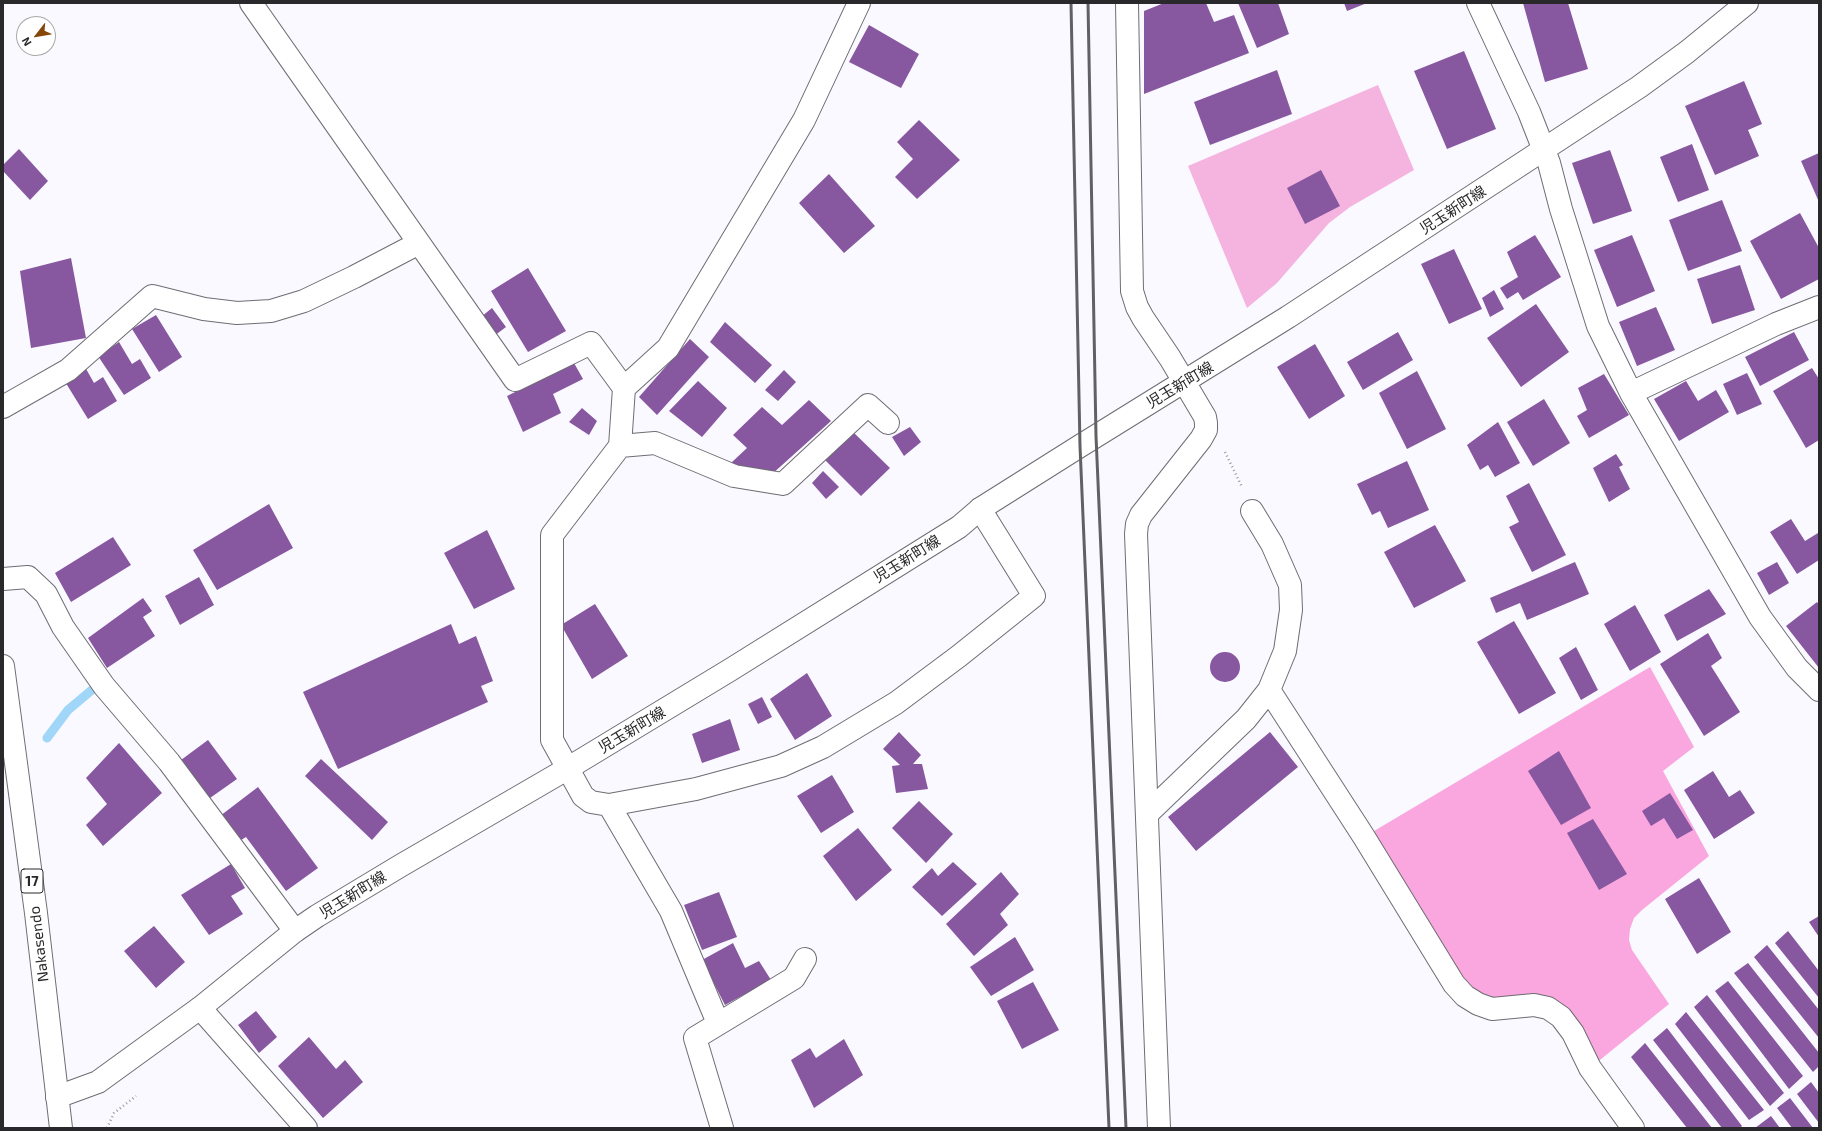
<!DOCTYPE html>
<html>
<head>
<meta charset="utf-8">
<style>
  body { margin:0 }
  #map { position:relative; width:1822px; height:1131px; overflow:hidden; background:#f9f9ff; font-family:"Exo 2",sans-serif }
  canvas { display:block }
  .frame { position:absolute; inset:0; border:4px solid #29292b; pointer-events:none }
  .north { position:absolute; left:16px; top:16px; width:40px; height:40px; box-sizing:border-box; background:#fff; border:1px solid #a9a9aa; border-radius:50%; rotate:239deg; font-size:11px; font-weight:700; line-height:16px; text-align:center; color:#29292b }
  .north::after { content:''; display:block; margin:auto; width:14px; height:18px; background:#854708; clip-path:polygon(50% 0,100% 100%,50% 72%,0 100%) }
</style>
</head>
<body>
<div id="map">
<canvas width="1822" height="1131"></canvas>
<div class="frame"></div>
<div class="north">N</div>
</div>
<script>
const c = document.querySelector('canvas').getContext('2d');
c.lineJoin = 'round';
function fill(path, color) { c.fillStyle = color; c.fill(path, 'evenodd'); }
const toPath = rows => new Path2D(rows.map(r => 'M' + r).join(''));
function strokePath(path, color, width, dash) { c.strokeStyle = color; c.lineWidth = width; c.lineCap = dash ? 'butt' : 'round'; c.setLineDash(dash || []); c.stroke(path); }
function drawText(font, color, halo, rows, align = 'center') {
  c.font = font + ' "Exo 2","Noto Sans JP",sans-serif'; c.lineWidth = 4; c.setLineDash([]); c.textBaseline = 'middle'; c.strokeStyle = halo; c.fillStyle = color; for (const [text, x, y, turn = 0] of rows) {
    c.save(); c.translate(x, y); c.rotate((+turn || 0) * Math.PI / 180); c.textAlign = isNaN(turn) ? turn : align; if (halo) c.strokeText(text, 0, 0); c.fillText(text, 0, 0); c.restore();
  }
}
const green = toPath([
  [1378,85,1414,170,1350,207,1329,223,1277,283,1247,308,1188,166]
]);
const forest = toPath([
  [1650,667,1694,747,1663,771,1709,856,1642,910,1634,918,1630,929,1629,940,1632,950,1669,1004,1590,1068,1561,1017,1478,1004,1364,837]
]);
const stream = toPath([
  [47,738,68,710,93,689]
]);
const building = toPath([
  [1164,3,1206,3,1214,22,1234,15,1249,53,1144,94,1144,11],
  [1238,3,1278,3,1289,34,1257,48],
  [1344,3,1367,3,1347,11],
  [1523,3,1568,3,1588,69,1545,82],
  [869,25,919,54,901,88,849,62],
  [1464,51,1496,129,1447,149,1414,71],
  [1277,70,1292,114,1210,145,1194,102],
  [1744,81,1762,124,1748,130,1759,156,1715,175,1685,106],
  [919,120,960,160,917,199,895,177,913,159,897,142],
  [1692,144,1709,190,1678,202,1660,157],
  [19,149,48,181,30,200,3,171,3,165],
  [1610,150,1632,211,1593,224,1572,163],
  [1819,153,1819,202,1801,161],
  [1321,170,1340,206,1305,224,1287,188],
  [829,174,875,226,844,253,799,203],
  [1722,200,1742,251,1688,271,1669,220],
  [1800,213,1819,248,1819,279,1781,299,1750,241],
  [1535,235,1561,277,1523,300,1518,292,1507,299,1500,288,1518,277,1507,252],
  [1632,235,1655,291,1617,307,1594,250],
  [1454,249,1482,309,1449,324,1421,264],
  [71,258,86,338,31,348,20,271],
  [1740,265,1755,310,1712,324,1697,279],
  [528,268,566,331,528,352,491,291],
  [1494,290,1504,309,1490,317,1482,298],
  [1536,304,1569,352,1521,387,1487,338],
  [1656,307,1675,350,1637,366,1619,322],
  [492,308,506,327,494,336,481,317],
  [156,315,182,357,159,372,132,329],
  [725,322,772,365,755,383,710,342],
  [1398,332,1413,360,1363,390,1347,362],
  [1794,332,1809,360,1760,386,1745,357],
  [690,339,709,357,657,415,639,397],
  [119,342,132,364,140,359,151,378,124,395,98,356],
  [1315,344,1345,396,1309,419,1277,367],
  [574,363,583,379,553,394,561,413,523,432,507,396],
  [85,367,94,383,103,377,117,401,88,419,64,380],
  [1812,368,1819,379,1819,440,1806,448,1773,391],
  [784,370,796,382,778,401,765,390],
  [1417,371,1446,429,1407,449,1379,393],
  [1747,373,1762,404,1737,415,1723,384],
  [1604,374,1629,415,1589,438,1577,416,1587,410,1578,388],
  [698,381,727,408,702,437,669,411],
  [1686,381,1698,401,1716,390,1729,412,1679,441,1654,399],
  [1544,399,1570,443,1533,466,1507,422],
  [809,400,831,421,771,475,731,463,747,448,733,435,762,407,782,425],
  [582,408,597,421,589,435,569,422],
  [1498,422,1520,463,1495,477,1488,465,1480,470,1467,445],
  [910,427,921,442,904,456,892,437],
  [851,430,890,468,861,496,822,457],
  [1616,454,1623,465,1619,467,1630,489,1609,502,1593,468],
  [1407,461,1429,510,1388,528,1380,511,1372,515,1357,484],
  [823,471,839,487,826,499,812,483],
  [1529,483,1566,555,1532,572,1509,527,1519,522,1506,496],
  [269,504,293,548,217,590,193,550],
  [1791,519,1805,541,1818,533,1819,535,1819,560,1797,574,1770,532],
  [1435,525,1466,581,1414,608,1384,552],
  [487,530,515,589,474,609,444,553],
  [113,537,131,565,71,602,55,573],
  [1575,562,1589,594,1527,620,1520,603,1496,613,1490,598],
  [1777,562,1789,583,1769,595,1757,573],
  [199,577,214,605,180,625,165,596],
  [1709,589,1726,614,1677,641,1664,615],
  [143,598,152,611,143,617,155,636,107,668,88,638],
  [1817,602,1819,605,1819,668,1786,626],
  [595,604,628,656,592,679,561,625],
  [1635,605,1661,652,1630,671,1604,624],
  [1514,621,1556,693,1519,714,1477,642],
  [451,624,459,644,476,636,493,681,481,686,488,702,338,769,303,692],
  [1708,633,1722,658,1711,666,1740,712,1704,736,1660,664],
  [1576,647,1598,690,1581,700,1559,658],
  '1210 667a15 15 0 1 1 30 0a15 15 0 1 1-30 0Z',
  [807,673,832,716,795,740,770,699],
  [762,697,772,717,758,724,748,704],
  [730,719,740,750,702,763,692,734],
  [899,732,921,755,913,764,922,764,928,789,896,793,892,766,900,765,883,749],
  [1270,732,1298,767,1196,851,1168,817],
  [208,740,237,779,210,798,181,760],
  [119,743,162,793,103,846,86,825,107,804,86,778],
  [1559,751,1591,808,1561,825,1528,771],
  [321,759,388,822,372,840,305,776],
  [1713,771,1729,797,1740,790,1755,813,1714,839,1684,790],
  [832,775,854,812,821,833,797,796],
  [258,787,318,868,286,891,246,837,238,842,220,816],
  [1670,793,1693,830,1677,839,1664,818,1651,826,1642,811],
  [919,801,953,834,926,863,892,828],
  [1593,819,1627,874,1599,890,1567,833],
  [858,828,892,870,856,901,823,856],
  [953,862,977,884,942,916,912,887,932,868,938,876],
  [231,864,245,888,231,896,243,914,209,935,181,895],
  [1001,872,1019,894,1000,914,1008,925,974,956,946,924],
  [1699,878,1731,932,1697,954,1665,899],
  [719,892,737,937,702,950,684,905],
  [1819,916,1819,937,1809,922],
  [154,926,185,962,156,988,124,951],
  [1788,931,1819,971,1819,998,1775,943],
  [1015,937,1034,970,991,996,970,967],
  [733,943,745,968,759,961,771,980,725,1005,702,960],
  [1767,945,1819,1010,1819,1038,1754,957],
  [1748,963,1819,1053,1819,1066,1813,1072,1734,973],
  [1728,981,1803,1076,1789,1089,1715,991],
  [1033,982,1059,1030,1022,1049,997,1001],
  [1707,995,1784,1093,1770,1106,1694,1007],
  [256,1011,277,1037,259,1053,238,1025],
  [1686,1012,1764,1110,1749,1120,1675,1024],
  [1667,1028,1742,1126,1740,1128,1722,1128,1653,1040],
  [309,1037,336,1069,345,1060,363,1082,323,1118,278,1066],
  [844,1039,863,1075,814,1108,791,1060,810,1048,816,1058],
  [1645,1043,1712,1128,1687,1128,1631,1057],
  [1811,1082,1819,1093,1819,1123,1797,1094],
  [1790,1098,1813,1128,1792,1128,1777,1108],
  [1771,1116,1780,1128,1755,1128]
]);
const path = toPath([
  [1225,452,1242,487],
  [107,1128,114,1113,136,1096]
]);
const minor = toPath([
  [251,3,515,380,591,343,624,388],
  [859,3,804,120,668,348,624,388,620,446,552,535,552,740,583,796,591,802,609,805,696,789,781,766,823,747,896,703,959,656,1034,596,980,509],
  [1127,3,1132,291,1137,307,1143,318,1170,358,1205,417,1206,423,1206,430,1201,439,1141,515,1137,524,1136,534,1159,1128],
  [1478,3,1529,112,1549,163,1561,209,1598,326,1631,393,1760,617,1797,668,1819,690],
  [1631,393,1776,324,1819,307],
  [3,407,68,370,152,296,204,309,237,313,271,311,304,301,354,277,419,243],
  [620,446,655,443,734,476,783,484,868,405,888,423],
  [1252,511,1272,544,1290,585,1291,610,1285,651,1269,690,1364,837,1454,984,1465,996,1478,1004,1492,1009,1534,1005,1548,1008,1561,1017,1573,1033,1590,1068,1633,1128],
  [3,579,28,577,46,594,63,627,104,686,169,762,295,931],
  [609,805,671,911,718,1023],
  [1147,814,1246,719,1269,690],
  [200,1008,306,1128],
  [722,1128,695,1038,794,978,805,959]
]);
const major = toPath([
  [57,1097,98,1082,200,1008,295,931,317,916,400,866,560,773,730,670,959,527,980,509,1080,446,1288,317,1639,87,1687,52,1747,3]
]);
const highway = toPath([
  [3,666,36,913,61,1128]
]);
const rail = toPath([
  [1071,3,1080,446,1109,1128],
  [1088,3,1096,436,1126,1128]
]);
const shields = [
  [32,881,22]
];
const shieldNames = [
  ["17",32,881]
];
const streetNames = [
  ["児玉新町線",1453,210,-33],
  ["児玉新町線",1180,385,-31],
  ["児玉新町線",907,559,-32],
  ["児玉新町線",632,730,-31],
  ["児玉新町線",353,895,-32],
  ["Nakasendo",39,944,-97]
];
fill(green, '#f5b3df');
fill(forest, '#faa6df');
strokePath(stream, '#a0d6f8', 9);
fill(building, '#8757a0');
strokePath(minor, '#6d6d73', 24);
strokePath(major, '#6d6d73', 24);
strokePath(highway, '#6d6d73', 24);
strokePath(path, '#99999d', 2.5, [1, 3]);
strokePath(minor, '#fff', 22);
strokePath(major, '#fff', 22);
strokePath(highway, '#fff', 22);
strokePath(rail, '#616165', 3);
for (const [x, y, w] of shields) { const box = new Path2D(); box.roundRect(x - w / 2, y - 12, w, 24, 3); c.fillStyle = '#fff'; c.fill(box); strokePath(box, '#29292b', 1); }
drawText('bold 14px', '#29292b', null, shieldNames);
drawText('15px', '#29292b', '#fff', streetNames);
</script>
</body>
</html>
